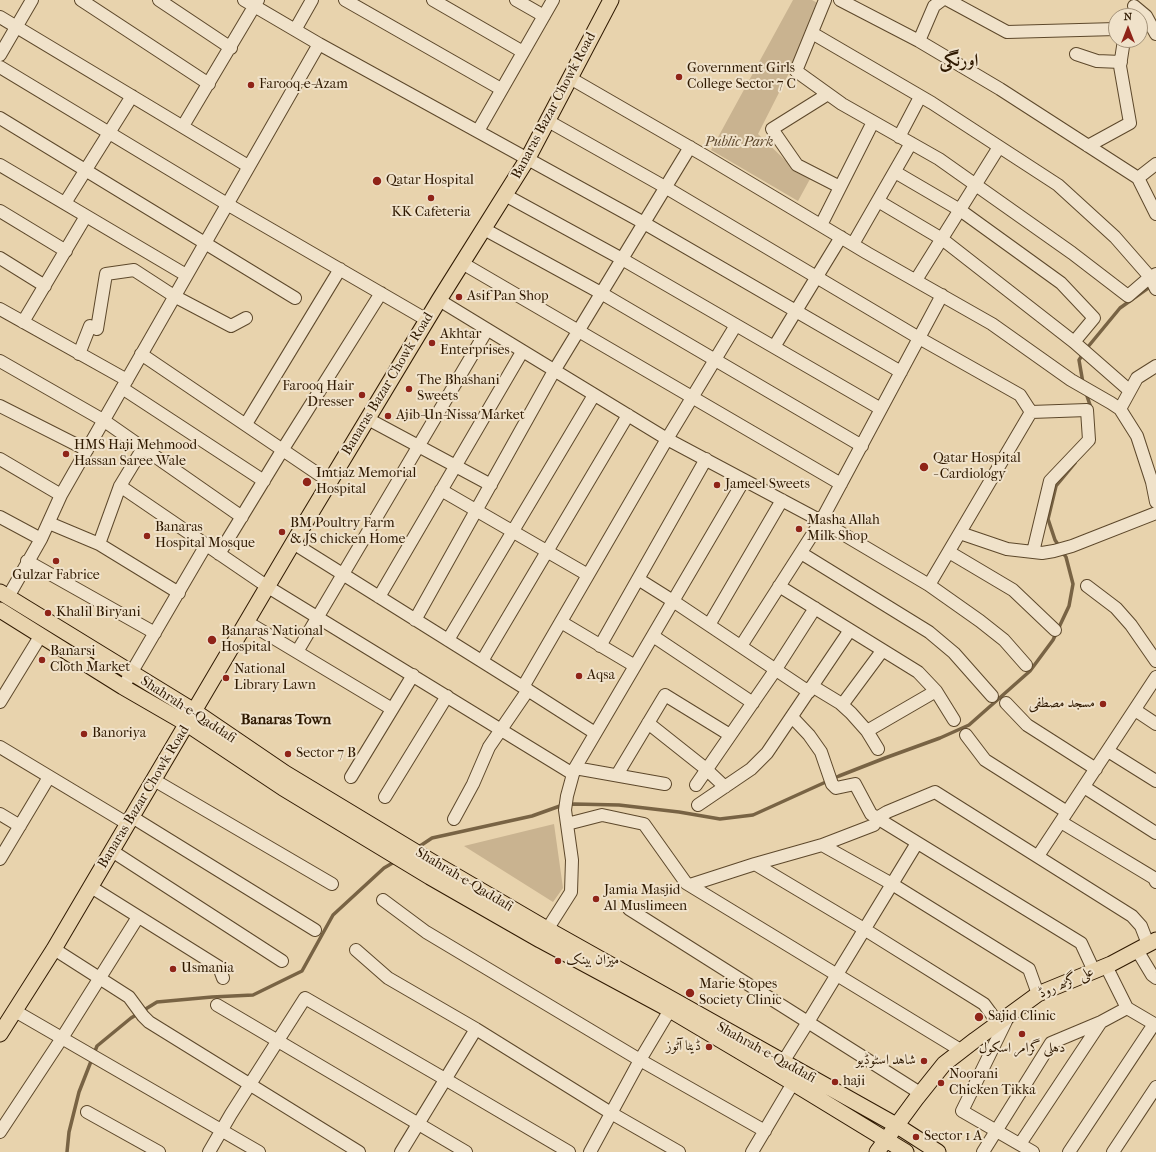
<!DOCTYPE html>
<html>
<head>
<meta charset="utf-8">
<style>
  body { margin:0 }
  #map { position:relative; width:1156px; height:1152px; overflow:hidden; background:#e8d3ad; font-family:"IM FELL French Canon",serif }
  canvas { display:block }
  .north { position:absolute; left:1108px; top:8px; width:40px; height:40px; box-sizing:border-box; background:#f0e2ca; border:1px solid #a39279; border-radius:50%; rotate:0deg; font-size:11px; font-weight:700; line-height:16px; text-align:center; color:#2f1900 }
  .north::after { content:''; display:block; margin:auto; width:14px; height:18px; background:#8f2418; clip-path:polygon(50% 0,100% 100%,50% 72%,0 100%) }
</style>
</head>
<body>
<div id="map">
<canvas width="1156" height="1152"></canvas>
<div class="north">N</div>
</div>
<script>
const c = document.querySelector('canvas').getContext('2d');
c.lineJoin = 'round';
function fill(path, color) { c.fillStyle = color; c.fill(path, 'evenodd'); }
const toPath = rows => new Path2D(rows.map(r => 'M' + r).join(''));
function strokePath(path, color, width, dash) { c.strokeStyle = color; c.lineWidth = width; c.lineCap = dash ? 'butt' : 'round'; c.setLineDash(dash || []); c.stroke(path); }
function drawText(font, color, halo, rows, align = 'center') {
  c.font = font + ' "IM FELL French Canon",Amiri,serif'; c.lineWidth = 4; c.setLineDash([]); c.textBaseline = 'middle'; c.strokeStyle = halo; c.fillStyle = color; for (const [text, x, y, turn = 0] of rows) {
    c.save(); c.translate(x, y); c.rotate((+turn || 0) * Math.PI / 180); c.textAlign = isNaN(turn) ? turn : align; if (halo) c.strokeText(text, 0, 0); c.fillText(text, 0, 0); c.restore();
  }
}
const green = toPath([
  [793,0,812,0,823,6,758,134,784,159,810,179,798,201,711,150],
  [554,824,563,888,553,902,464,846]
]);
const stream = toPath([
  [1083,383,1079,360,1087,348,1120,308,1151,286],
  [1086,393,1091,408],
  [1059,546,1055,540,1048,519,1056,486,1075,463],
  [417,848,432,838,532,816,560,806,574,804,619,805,679,812,720,819,753,815,839,776,885,758,940,738,969,725,1030,671,1053,640,1069,606,1073,584,1066,557,1062,552],
  [67,1152,69,1132,79,1092,97,1046,131,1018,157,1002,212,997,253,995,302,971,333,915,384,868,396,861]
]);
const minor = toPath([
  [81,0,209,84],
  [159,0,231,48],
  [244,0,319,44,644,223,901,372],
  [345,0,501,89],
  [433,0,523,52],
  [516,0,544,16],
  [825,0,796,71,842,104,939,159,1072,253,1128,296,1150,277,1156,274],
  [840,0,919,41,1000,89,1138,178,1156,214],
  [948,0,1007,32,1116,29],
  [1134,6,1146,16,1156,34],
  [0,17,248,166],
  [295,30,312,0],
  [812,33,932,103,1058,185,1115,237,1150,277,1156,289],
  [919,41,934,6,942,0],
  [1076,54,1097,61,1121,62],
  [0,55,32,0],
  [0,67,227,204,427,320],
  [570,78,705,156,867,253,992,324,1071,380,1111,403,1120,409,1137,436,1152,482,1156,502],
  [828,94,772,129,797,165,840,187],
  [0,118,295,298],
  [548,121,665,187,919,338,1020,395,1031,412,929,585],
  [183,126,258,0],
  [478,131,553,0],
  [899,137,920,97],
  [1088,146,1130,123,1120,66,1124,40],
  [0,165,186,275],
  [895,172,960,210,1061,283,1094,318,1074,342],
  [1138,178,1156,164],
  [505,195,622,259,881,409],
  [878,201,942,239,1074,342,1130,391],
  [65,203,132,96],
  [0,211,66,251],
  [821,225,873,122],
  [484,229,601,293,862,446],
  [853,244,911,143],
  [0,258,45,286],
  [462,263,841,484],
  [916,280,999,147],
  [439,300,667,439,821,521,929,585,980,621,1004,640,1026,665],
  [0,309,127,380],
  [23,322,86,216],
  [774,347,841,237],
  [79,354,90,326,97,329,106,274,134,270,174,296,231,326,246,318],
  [141,354,330,482],
  [0,361,103,420,242,517],
  [122,388,264,481],
  [0,406,87,450],
  [1120,409,1137,378,1156,366],
  [1031,412,1087,410,1089,440,1050,481,1033,552],
  [368,419,491,485],
  [246,424,340,269],
  [0,459,61,495],
  [120,486,268,587,573,774],
  [441,490,588,575],
  [0,517,41,539],
  [49,523,99,544,179,593],
  [960,533,1007,549,1042,553,1054,551,1072,546,1156,513],
  [293,543,523,687,667,439,736,325],
  [99,544,120,486,143,448],
  [949,552,1013,590,1055,630],
  [801,553,929,632,954,653,992,696],
  [219,554,283,449,381,293],
  [27,561,155,633],
  [638,579,673,601,809,692],
  [779,586,918,672,936,691,954,720],
  [1087,586,1116,608,1131,625,1156,661],
  [8,597,41,539,61,495,319,44],
  [379,597,522,352],
  [415,620,554,371,690,147],
  [247,622,392,709],
  [561,622,635,666,744,480],
  [709,625,782,500],
  [653,636,753,703],
  [448,640,594,395],
  [600,646,706,459],
  [741,646,821,521,942,295],
  [297,652,487,330],
  [482,661,628,415],
  [812,686,840,703,851,713,867,731,878,749],
  [123,687,206,545],
  [523,687,595,733],
  [0,702,41,635],
  [1006,703,1027,725,1096,769],
  [842,705,882,651],
  [1135,710,1156,724],
  [792,717,809,735,821,752,832,784,836,788,855,784,871,814,877,818,1081,943,1094,971],
  [648,723,706,769,725,787],
  [867,731,936,691],
  [966,735,985,760,1067,812],
  [0,747,128,824],
  [1108,751,1156,781],
  [575,768,665,784],
  [617,775,665,695,730,735],
  [351,777,413,675],
  [154,780,332,884],
  [696,785,776,669,815,608],
  [1084,787,1156,833],
  [385,797,447,696],
  [698,805,751,769,767,753,850,630],
  [0,814,20,826],
  [132,817,315,930],
  [454,819,473,784,489,747,528,690],
  [1061,822,1154,878,1156,882],
  [567,824,602,815,644,824,686,883,962,1051],
  [822,845,892,884,1029,969,1038,994],
  [112,851,282,961],
  [1038,856,1156,677],
  [0,859,49,777],
  [755,864,864,929,984,1004,998,1023],
  [690,885,755,864,822,845,874,825,877,818,887,812,935,792,1132,916,1141,926,1148,944],
  [91,887,219,967,223,978],
  [383,900,426,932,640,1060,765,1131],
  [629,909,920,1093],
  [543,936,571,892,572,860,565,810,567,796,573,774,575,768,635,666],
  [54,949,129,997,143,1016,149,1022,359,1152],
  [356,950,388,978,476,1029,611,1113,679,1152],
  [1137,950,1152,975,1156,978],
  [1106,966,1127,1008,1156,1025],
  [217,1005,466,1152],
  [15,1011,259,1152],
  [1008,1017,962,1111,1033,1152],
  [783,1062,808,1022,917,843],
  [87,1112,159,1152],
  [0,1132,62,1038,138,917],
  [1020,1144,1101,1022],
  [209,1152,231,1114,305,998,445,1079,569,1152],
  [401,1152,476,1029],
  [590,1152,640,1060,674,1003],
  [752,1152,793,1083],
  [983,1152,1051,1043,1101,1022,1127,1008],
  [1069,1152,1154,1024],
  [1113,1152,1156,1087]
]);
const major = toPath([
  [0,592,194,711,285,773,439,866,547,929,896,1125,938,1152],
  [0,610,123,687,187,724,283,788,430,877,540,940,670,1010,793,1083,906,1152],
  [0,1034,54,949,293,543,439,300,528,158,611,0],
  [877,1152,916,1099,944,1064,975,1040,1038,994,1111,964,1156,940]
]);
const markers = [
  [679,77,4,"#8f2418"],
  [251,85,4,"#8f2418"],
  [377,181,5,"#8f2418"],
  [431,198,4,"#8f2418"],
  [459,297,4,"#8f2418"],
  [432,343,4,"#8f2418"],
  [409,389,4,"#8f2418"],
  [362,395,4,"#8f2418"],
  [388,416,4,"#8f2418"],
  [66,454,4,"#8f2418"],
  [924,467,5,"#8f2418"],
  [307,482,5,"#8f2418"],
  [717,485,4,"#8f2418"],
  [799,529,4,"#8f2418"],
  [282,532,4,"#8f2418"],
  [147,536,4,"#8f2418"],
  [56,561,4,"#8f2418"],
  [48,613,4,"#8f2418"],
  [212,640,5,"#8f2418"],
  [42,660,4,"#8f2418"],
  [579,676,4,"#8f2418"],
  [226,678,4,"#8f2418"],
  [1103,704,4,"#8f2418"],
  [84,734,4,"#8f2418"],
  [288,754,4,"#8f2418"],
  [596,899,4,"#8f2418"],
  [558,961,4,"#8f2418"],
  [173,969,4,"#8f2418"],
  [690,993,5,"#8f2418"],
  [979,1017,5,"#8f2418"],
  [1022,1034,4,"#8f2418"],
  [709,1047,4,"#8f2418"],
  [924,1061,4,"#8f2418"],
  [835,1082,4,"#8f2418"],
  [941,1083,4,"#8f2418"],
  [916,1137,4,"#8f2418"]
];
const poiNames = [
  ["Government Girls",687,69],
  ["College Sector 7 C",687,85],
  ["Farooq-e-Azam",259,85],
  ["Qatar Hospital",386,181],
  ["KK Cafeteria",431,213,"center"],
  ["Asif Pan Shop",467,297],
  ["Akhtar",440,335],
  ["Enterprises",440,351],
  ["The Bhashani",417,381],
  ["Sweets",417,397],
  ["Farooq Hair",354,387,"right"],
  ["Dresser",354,403,"right"],
  ["Ajib-Un-Nissa Market",396,416],
  ["HMS Haji Mehmood",74,446],
  ["Hassan Saree Wale",74,462],
  ["Qatar Hospital",933,459],
  ["- Cardiology",933,475],
  ["Imtiaz Memorial",316,474],
  ["Hospital",316,490],
  ["Jameel Sweets",725,485],
  ["Masha Allah",807,521],
  ["Milk Shop",807,537],
  ["BM Poultry Farm",290,524],
  ["& JS chicken Home",290,540],
  ["Banaras",155,528],
  ["Hospital Mosque",155,544],
  ["Gulzar Fabrice",56,576,"center"],
  ["Khalil Biryani",56,613],
  ["Banaras National",221,632],
  ["Hospital",221,648],
  ["Banarsi",50,652],
  ["Cloth Market",50,668],
  ["National",234,670],
  ["Library Lawn",234,686],
  ["Aqsa",587,676],
  ["مسجد مصطفی",1095,704,"right"],
  ["Banoriya",92,734],
  ["Sector 7 B",296,754],
  ["Jamia Masjid",604,891],
  ["Al Muslimeen",604,907],
  ["میزان بینک",566,961],
  ["Usmania",181,969],
  ["Marie Stopes",699,985],
  ["Society Clinic",699,1001],
  ["Sajid Clinic",988,1017],
  ["ڈیٹا آٹوز",701,1047,"right"],
  ["دہلی گرامر اسکول",1022,1049,"center"],
  ["شاہد اسٹوڈیو",916,1061,"right"],
  ["Noorani",949,1075],
  ["Chicken Tikka",949,1091],
  ["haji",843,1082],
  ["Sector 1 A",924,1137]
];
const streetNames = [
  ["Banaras Bazar Chowk Road",554,106,-62],
  ["Banaras Bazar Chowk Road",388,384,-59],
  ["Shahrah-e-Qaddafi",188,710,33],
  ["Banaras Bazar Chowk Road",144,797,-59],
  ["Shahrah-e-Qaddafi",464,880,31],
  ["علی گڑھ روڈ",1066,983,-24],
  ["Shahrah-e-Qaddafi",766,1053,29]
];
const parkNames = [
  ["Public Park",739,143]
];
const neighbourhoodNames = [
  ["Banaras Town",286,720]
];
const districtNames = [
  ["اورنگی",959,62]
];
fill(green, '#c9b390');
strokePath(stream, '#786344', 3.5);
strokePath(minor, '#5d482b', 14);
strokePath(major, '#2f1900', 17);
strokePath(minor, '#f0e2ca', 12);
strokePath(major, '#e8d3ad', 15);
for (const [x, y, r, color] of markers) { const dot = new Path2D(); dot.arc(x, y, r, 0, 2 * Math.PI); c.fillStyle = color; c.fill(dot); strokePath(dot, '#f0e2ca', 1.5); }
drawText('14px', '#2f1900', '#f0e2ca', poiNames, 'left');
drawText('14px', '#2f1900', '#f0e2ca', streetNames);
drawText('italic 14px', '#5d472b', '#f0e2ca', parkNames);
drawText('bold 15px', '#2f1900', '#f0e2ca', neighbourhoodNames);
drawText('bold 18px', '#2f1900', '#f0e2ca', districtNames);
</script>
</body>
</html>
